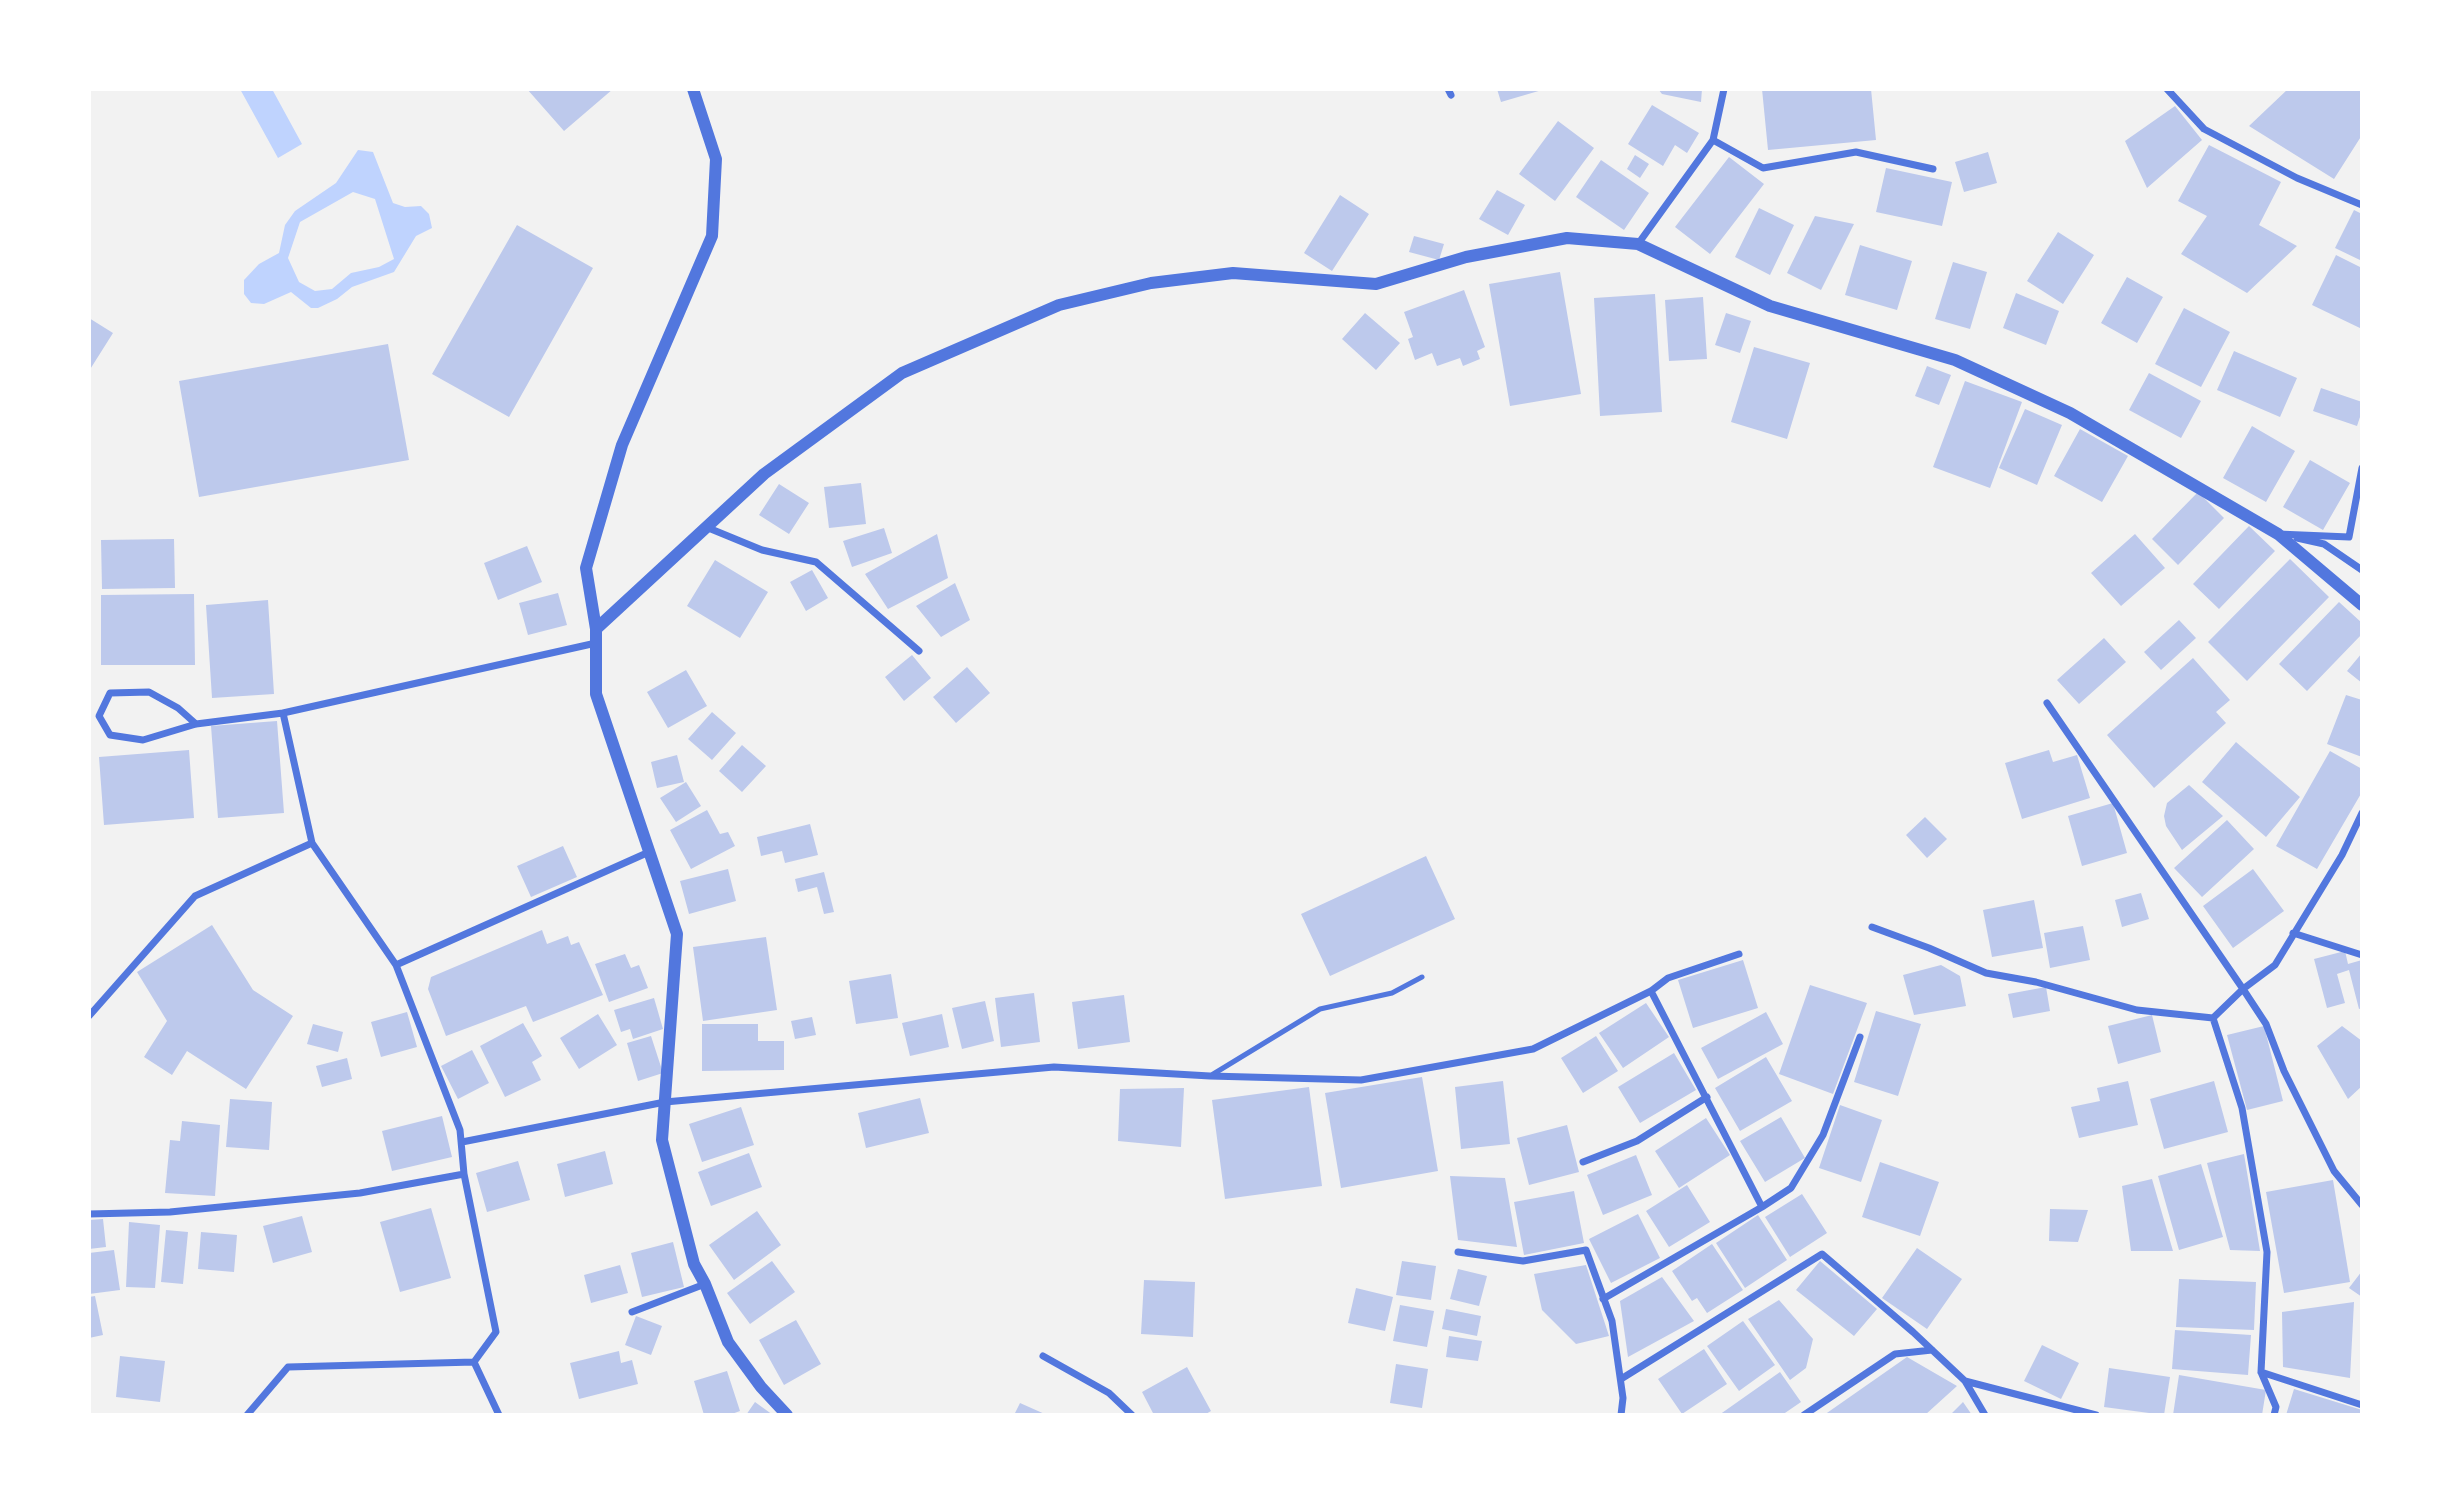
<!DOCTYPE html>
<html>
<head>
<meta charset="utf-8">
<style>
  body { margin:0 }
  #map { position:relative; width:2451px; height:1504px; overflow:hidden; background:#f2f2f2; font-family:"Space Grotesk",sans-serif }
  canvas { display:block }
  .frame { position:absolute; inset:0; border:91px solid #fff; pointer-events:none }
</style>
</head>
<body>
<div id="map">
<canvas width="2451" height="1504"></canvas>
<div class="frame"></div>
</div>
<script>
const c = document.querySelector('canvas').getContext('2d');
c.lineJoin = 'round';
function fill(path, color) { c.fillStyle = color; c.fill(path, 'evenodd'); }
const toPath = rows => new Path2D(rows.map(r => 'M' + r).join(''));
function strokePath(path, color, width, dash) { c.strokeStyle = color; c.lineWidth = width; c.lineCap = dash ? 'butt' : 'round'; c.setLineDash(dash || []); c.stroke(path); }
const water = toPath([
  [240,89,272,89,302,144,278,158],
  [358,150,373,152,393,203,405,207,421,206,429,214,432,228,416,236,394,272,352,287,337,299,318,308,311,308,291,292,264,304,251,303,244,294,244,280,259,264,279,253,285,225,295,211,336,183],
  [353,192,375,199,394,259,379,267,351,273,332,289,315,291,299,282,288,258,300,222]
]);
const building = toPath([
  [527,89,613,89,564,131],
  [1497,89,1542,89,1542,90,1501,102],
  [1658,89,1702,89,1701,102,1662,94],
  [1762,89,1871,89,1876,140,1768,150],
  [2288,89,2362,89,2362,135,2334,179,2249,126],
  [1652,105,1699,133,1687,153,1675,145,1663,166,1628,144],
  [2175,106,2202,140,2147,188,2125,141],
  [1558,121,1594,148,1555,201,1519,174],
  [2209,145,2281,182,2259,225,2297,246,2247,293,2181,254,2207,216,2178,201],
  [1988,152,1997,183,1964,192,1955,162],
  [1635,155,1649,164,1640,178,1627,169],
  [1729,157,1764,184,1710,254,1675,227],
  [1601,160,1649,193,1624,230,1576,197],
  [1886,168,1952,182,1942,226,1876,212],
  [1497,190,1525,205,1508,235,1479,219],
  [1340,195,1369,214,1332,271,1304,253],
  [1759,208,1794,225,1770,275,1735,257],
  [2354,210,2362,214,2362,261,2335,248],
  [1815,216,1854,224,1821,290,1787,273],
  [517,225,593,268,509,417,432,374],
  [2058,232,2094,255,2063,304,2027,281],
  [1414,236,1444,244,1439,260,1409,252],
  [1860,245,1912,261,1897,310,1845,295],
  [2336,255,2362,268,2362,329,2312,305],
  [1953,262,1987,272,1970,329,1935,319],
  [1560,272,1581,394,1510,406,1489,284],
  [2127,277,2163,297,2137,343,2101,323],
  [1464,290,1485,347,1477,351,1480,359,1463,366,1460,358,1437,366,1432,353,1415,360,1408,339,1413,337,1404,312],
  [2016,293,2059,311,2046,345,2003,328],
  [1655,294,1662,412,1600,416,1594,298],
  [1703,297,1707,359,1669,361,1665,300],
  [2184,308,2230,332,2201,387,2155,364],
  [1365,313,1400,343,1376,370,1342,339],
  [1726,313,1751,321,1740,353,1715,345],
  [89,318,113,333,89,371],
  [388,344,409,460,199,497,179,381],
  [1754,347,1810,363,1787,439,1731,422],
  [2234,351,2297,378,2280,417,2217,390],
  [1927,366,1951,375,1939,405,1915,396],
  [2149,373,2201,401,2181,438,2129,410],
  [1965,381,2022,402,1990,488,1933,467],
  [2321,388,2362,402,2362,411,2357,426,2313,411],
  [2025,409,2062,425,2037,485,1999,468],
  [2252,426,2295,451,2266,502,2223,478],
  [2080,429,2128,456,2102,502,2054,476],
  [2310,460,2350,483,2323,530,2283,507],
  [861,483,866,524,829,528,824,487],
  [779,484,809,503,789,534,759,515],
  [2198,492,2224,518,2178,565,2152,539],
  [2249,526,2275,551,2219,609,2193,584],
  [884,528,892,553,852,567,843,541],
  [937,534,948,578,888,609,865,574],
  [2135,534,2165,568,2121,606,2091,573],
  [174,539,175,588,102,589,101,540],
  [527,546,542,582,498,600,484,563],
  [2290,559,2329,597,2247,681,2208,642],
  [715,560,768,592,740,638,687,606],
  [812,570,828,598,806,611,790,582],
  [955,583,970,620,941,637,916,606],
  [558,593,567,625,528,635,519,603],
  [194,594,195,665,101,665,101,595],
  [268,600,274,694,212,698,206,605],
  [2339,602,2362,623,2362,634,2307,691,2279,664],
  [2179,620,2196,638,2161,670,2144,652],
  [2104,638,2126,662,2079,704,2057,680],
  [2362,653,2362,683,2347,671],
  [912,655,931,678,904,701,885,677],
  [2193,658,2230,700,2216,712,2226,723,2154,788,2107,735],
  [967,667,990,693,956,723,933,697],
  [686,670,707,706,668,728,647,692],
  [2346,695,2362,700,2362,757,2327,744],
  [712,712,736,733,712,760,688,739],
  [277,721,284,813,218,818,211,726],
  [2236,742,2300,797,2266,837,2202,782],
  [742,745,766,766,742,792,719,771],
  [189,750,194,818,104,825,99,757],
  [2049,750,2053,762,2077,755,2090,798,2022,819,2005,763],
  [2330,751,2362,769,2362,792,2317,869,2276,846],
  [677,755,684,782,657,788,651,762],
  [686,782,701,806,676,822,660,798],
  [2189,785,2223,816,2182,850,2166,826,2164,816,2167,803],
  [2113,803,2127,853,2082,866,2068,816],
  [707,810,720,834,728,832,735,846,691,869,670,830],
  [1925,817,1947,839,1927,858,1906,835],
  [2227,820,2254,849,2202,897,2174,868],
  [810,824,818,855,785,863,782,851,761,856,757,837],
  [563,846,577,877,531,897,517,866],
  [1426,856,1455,919,1330,976,1301,914],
  [728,869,736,901,689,914,680,881],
  [2253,869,2284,911,2233,948,2203,906],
  [824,872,834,912,824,914,817,887,798,892,795,879],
  [2141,893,2149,919,2122,927,2115,900],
  [2034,900,2043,948,1992,957,1983,910],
  [212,925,253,990,293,1016,246,1089,187,1051,172,1075,144,1057,167,1021,137,972],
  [2083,926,2090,960,2050,968,2044,933],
  [542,930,547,944,568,936,571,945,579,942,603,995,533,1022,526,1006,446,1036,428,989,431,977],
  [766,937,777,1010,703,1021,693,947],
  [2345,951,2348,964,2362,960,2362,1008,2359,1009,2349,970,2337,974,2345,1003,2327,1008,2314,959],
  [625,954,631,968,639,965,648,988,609,1002,595,964],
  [1743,960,1758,1008,1693,1028,1678,980],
  [1941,965,1960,976,1966,1006,1914,1015,1903,975],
  [891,974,898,1018,856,1024,849,981],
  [1810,985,1867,1003,1833,1094,1779,1074],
  [2046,987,2050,1011,2013,1018,2008,994],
  [1034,993,1040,1042,1001,1047,995,998],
  [1124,995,1130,1042,1078,1049,1072,1002],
  [654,998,663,1029,633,1039,630,1029,621,1032,614,1010],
  [985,1001,994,1041,962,1049,952,1008],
  [1646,1003,1669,1037,1623,1068,1599,1033],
  [1876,1011,1921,1024,1898,1096,1854,1082],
  [407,1012,417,1047,381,1057,371,1022],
  [1766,1012,1783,1044,1718,1079,1701,1048],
  [598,1014,617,1045,579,1069,560,1038],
  [942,1014,949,1047,910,1056,902,1023],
  [2152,1015,2161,1052,2118,1064,2108,1026],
  [812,1017,816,1035,795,1039,791,1021],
  [523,1023,542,1056,532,1062,541,1080,505,1097,480,1046],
  [313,1024,343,1032,338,1052,307,1044],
  [702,1024,758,1024,758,1041,784,1041,784,1070,702,1071],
  [2264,1026,2283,1101,2247,1110,2227,1035],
  [2342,1026,2362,1041,2362,1086,2348,1099,2317,1046],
  [651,1036,663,1073,638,1081,627,1043],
  [1596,1036,1618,1071,1583,1093,1561,1058],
  [472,1050,489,1083,458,1099,441,1066],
  [1674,1053,1696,1090,1640,1123,1618,1087],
  [1766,1057,1792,1101,1740,1131,1715,1088],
  [347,1058,352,1079,322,1087,316,1066],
  [1422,1077,1438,1171,1341,1188,1325,1093],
  [1503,1081,1510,1144,1461,1149,1455,1087],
  [2128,1081,2138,1125,2079,1138,2071,1107,2100,1101,2097,1088],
  [2214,1081,2228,1132,2164,1149,2150,1099],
  [1309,1087,1322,1186,1225,1199,1212,1100],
  [1184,1088,1181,1147,1118,1141,1120,1089],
  [920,1098,929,1133,866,1148,858,1113],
  [230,1099,272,1102,269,1150,226,1147],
  [1840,1105,1882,1120,1861,1182,1819,1168],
  [741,1107,754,1145,702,1162,689,1124],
  [442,1116,452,1157,392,1171,382,1131],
  [1781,1117,1805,1158,1765,1182,1740,1141],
  [1706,1118,1730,1155,1679,1188,1655,1151],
  [182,1121,220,1125,215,1196,165,1193,170,1140,180,1141],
  [1567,1125,1579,1172,1529,1185,1517,1138],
  [605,1151,613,1184,565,1197,557,1164],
  [749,1153,762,1187,711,1206,698,1172],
  [2244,1154,2260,1251,2230,1250,2207,1163],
  [1636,1155,1652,1195,1603,1215,1587,1175],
  [518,1161,530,1200,487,1212,476,1173],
  [1880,1162,1939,1182,1920,1236,1862,1217],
  [2201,1164,2223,1237,2179,1250,2158,1176],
  [1450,1176,1505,1178,1517,1247,1458,1240],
  [2152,1179,2173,1251,2131,1251,2122,1186],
  [2333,1180,2350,1282,2284,1293,2266,1192],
  [1687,1185,1710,1222,1669,1247,1646,1211],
  [1574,1191,1584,1243,1524,1255,1514,1202],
  [1802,1194,1827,1233,1790,1257,1765,1217],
  [431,1208,451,1278,400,1292,380,1222],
  [2050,1209,2088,1210,2078,1242,2049,1241],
  [757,1211,781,1245,734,1280,709,1245],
  [1638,1214,1660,1258,1611,1283,1589,1239],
  [1758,1215,1787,1260,1745,1288,1716,1243],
  [302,1216,312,1252,273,1263,263,1226],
  [103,1219,106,1247,89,1249,89,1220],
  [129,1222,160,1225,155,1288,126,1287],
  [166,1230,188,1232,183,1284,161,1282],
  [201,1232,237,1235,234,1272,198,1269],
  [673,1242,684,1287,642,1297,631,1253],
  [1712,1244,1743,1290,1707,1313,1697,1298,1692,1301,1672,1271],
  [1917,1248,1962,1279,1927,1329,1882,1298],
  [114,1250,120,1290,89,1294,89,1253],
  [772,1261,795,1292,750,1324,727,1293],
  [1402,1261,1436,1266,1431,1300,1396,1295],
  [1820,1261,1877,1309,1854,1336,1796,1290],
  [620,1265,628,1293,591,1303,584,1275],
  [1586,1265,1609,1336,1576,1344,1542,1310,1534,1274],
  [1458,1269,1487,1276,1479,1306,1450,1299],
  [2362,1271,2362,1297,2349,1288],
  [1662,1277,1694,1321,1628,1357,1620,1301],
  [2179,1279,2256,1282,2254,1330,2176,1327],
  [1144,1280,1195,1282,1193,1337,1141,1334],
  [1356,1288,1393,1297,1385,1331,1348,1323],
  [95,1296,103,1335,89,1338,89,1297],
  [1779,1300,1813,1339,1806,1368,1790,1380,1748,1319],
  [2354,1302,2350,1378,2283,1367,2282,1312],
  [1400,1305,1434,1311,1427,1347,1393,1341],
  [1446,1309,1481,1316,1477,1336,1442,1329],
  [636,1316,662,1326,651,1355,625,1345],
  [796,1320,821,1364,784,1385,759,1340],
  [1743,1321,1775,1365,1739,1391,1707,1346],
  [2175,1330,2251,1335,2248,1375,2172,1369],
  [1449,1336,1482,1341,1478,1361,1446,1357],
  [2042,1345,2079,1363,2061,1399,2024,1381],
  [1704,1349,1727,1384,1682,1414,1658,1379],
  [619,1351,621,1363,632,1360,638,1384,579,1399,570,1363],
  [120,1356,165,1361,160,1402,116,1397],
  [1907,1357,1957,1386,1925,1415,1824,1415],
  [1396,1364,1428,1369,1422,1408,1390,1403],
  [1187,1367,1211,1411,1204,1415,1154,1415,1142,1392],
  [2109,1368,2170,1377,2164,1415,2104,1407],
  [727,1371,740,1411,729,1415,704,1415,694,1381],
  [1780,1372,1801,1402,1782,1415,1719,1415],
  [2179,1375,2266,1390,2262,1415,2173,1415],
  [2294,1389,2362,1410,2362,1415,2286,1415],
  [755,1402,773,1415,746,1415],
  [1963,1402,1972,1415,1950,1415],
  [1020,1403,1047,1415,1014,1415]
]);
const service = toPath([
  [1210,1076,1320,1009,1392,993,1422,977]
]);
const minor = toPath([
  [1448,89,1451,95],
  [2167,89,2204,129,2297,178,2362,205],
  [1713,140,1763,168,1856,152,1933,169],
  [1638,244,1713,140,1724,89],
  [706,527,762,550,816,562,919,651],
  [2278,534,2349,537,2362,468],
  [2297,538,2324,544,2362,570],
  [596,643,283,713,312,843,396,965,649,852],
  [2047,703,2243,989,2275,965,2342,855,2362,813],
  [196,724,178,708,149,692,110,693,99,716,110,735,143,740,196,724,283,713],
  [1872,927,1929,948,1986,973,2036,982,2137,1010,2213,1018],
  [2293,933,2362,955],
  [396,965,460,1130,464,1174,496,1332,474,1362],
  [89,1016,195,896,312,843],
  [2213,1018,2242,1108,2267,1252,2261,1372,2276,1407,2274,1415],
  [2213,1018,2243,989,2266,1024,2284,1071,2334,1171,2362,1205],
  [462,1142,665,1102,1054,1067,1210,1076,1361,1080,1533,1049,1651,991,1668,978,1739,954],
  [1583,1162,1637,1141,1707,1097],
  [1762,1207,1791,1188,1823,1135,1860,1037],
  [89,1214,170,1212,360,1193,464,1174],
  [1458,1252,1523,1261,1586,1250,1612,1321,1623,1398,1621,1415],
  [1603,1299,1762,1207,1651,991],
  [632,1312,705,1284],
  [1043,1356,1109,1393,1132,1415],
  [2261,1372,2362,1405],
  [1621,1379,1822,1254,1913,1332,1965,1381,1985,1415],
  [1965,1381,2096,1415],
  [247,1415,288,1367,474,1362,499,1415],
  [1804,1415,1895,1354,1932,1350]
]);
const tertiary = toPath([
  [693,89,716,159,712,236,622,445,586,568,596,629,596,694,677,934,662,1140,694,1264,705,1284,728,1342,761,1387,787,1415],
  [596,629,764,474,902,373,1059,305,1151,283,1233,273,1376,284,1466,257,1567,238,1638,244,1770,306,1955,360,2070,413,2278,534,2362,605]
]);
fill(water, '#bfd3fe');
fill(building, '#bdc9ec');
strokePath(service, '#5277de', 5);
strokePath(minor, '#5277de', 7);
strokePath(tertiary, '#5277de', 12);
</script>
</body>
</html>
